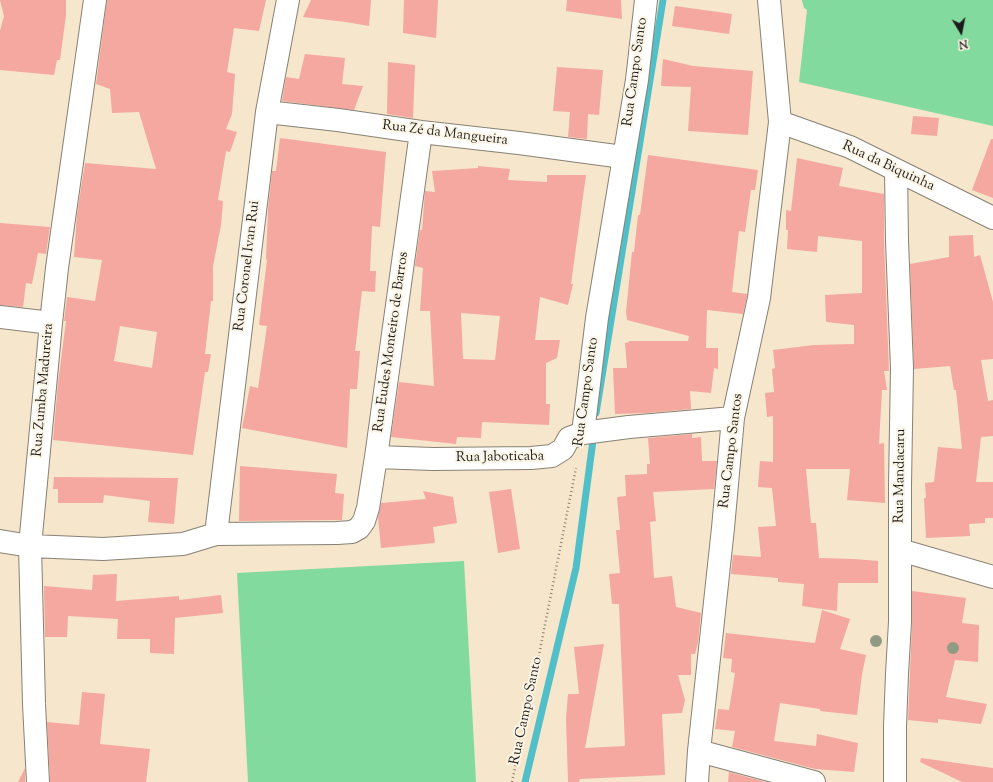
<!DOCTYPE html>
<html>
<head>
<meta charset="utf-8">
<style>
  body { margin:0 }
  #map { position:relative; width:993px; height:782px; overflow:hidden; background:#f5e6cc; font-family:"Sorts Mill Goudy",serif }
  canvas { display:block }
  .north { position:absolute; left:941px; top:12px; width:40px; height:40px; -webkit-text-stroke:3px #fcf5e5; paint-order:stroke; rotate:170deg; font-size:11px; font-weight:700; line-height:16px; text-align:center; color:#1c1c1c }
  .north::after { content:''; display:block; margin:auto; width:14px; height:18px; background:#1c1c1c; clip-path:polygon(50% 0,100% 100%,50% 72%,0 100%) }
</style>
</head>
<body>
<div id="map">
<canvas width="993" height="782"></canvas>
<div class="north">N</div>
</div>
<script>
const c = document.querySelector('canvas').getContext('2d');
c.lineJoin = 'round';
function fill(path, color) { c.fillStyle = color; c.fill(path, 'evenodd'); }
const toPath = rows => new Path2D(rows.map(r => 'M' + r).join(''));
function strokePath(path, color, width, dash) { c.strokeStyle = color; c.lineWidth = width; c.lineCap = dash ? 'butt' : 'round'; c.setLineDash(dash || []); c.stroke(path); }
function drawText(font, color, halo, rows, align = 'center') {
  c.font = font + ' "Sorts Mill Goudy",serif'; c.lineWidth = 4; c.setLineDash([]); c.textBaseline = 'middle'; c.strokeStyle = halo; c.fillStyle = color; for (const [text, x, y, turn = 0] of rows) {
    c.save(); c.translate(x, y); c.rotate((+turn || 0) * Math.PI / 180); c.textAlign = isNaN(turn) ? turn : align; if (halo) c.strokeText(text, 0, 0); c.fillText(text, 0, 0); c.restore();
  }
}
const green = toPath([
  [802,0,993,0,993,126,799,82,807,10,804,8],
  [464,561,476,782,248,782,237,573]
]);
const stream = toPath([
  [596,413,663,0],
  [525,782,576,568,594,433]
]);
const building = toPath([
  [0,0,66,0,66,15,60,60,57,60,54,75,0,70,0,31,4,16],
  [107,0,266,0,259,31,234,28,227,72,235,74,232,114,226,129,237,132,230,152,226,151,218,200,223,201,221,225,213,266,213,301,211,301,205,354,211,354,208,372,205,372,193,455,53,440,58,383,66,321,64,321,67,297,95,301,102,260,74,257,77,214,85,163,156,169,139,112,112,113,110,89,96,84],
  [120,326,157,332,152,368,114,361],
  [311,0,371,0,369,26,346,22,303,17],
  [404,0,438,0,436,38,403,33],
  [567,0,621,0,622,19,566,11],
  [675,6,732,14,729,34,672,26],
  [305,54,345,58,342,84,363,86,354,110,282,101,286,77,299,79],
  [663,59,693,66,753,71,748,135,688,131,691,87,661,86],
  [388,62,415,65,413,118,387,114],
  [557,67,603,70,599,115,588,114,587,139,568,137,570,112,553,111],
  [913,116,939,118,937,136,911,134],
  [280,138,386,152,380,227,372,226,370,271,376,271,375,292,362,291,355,351,360,351,357,389,350,389,347,448,242,428,250,386,258,388,267,326,259,325,267,260,266,259,268,209,272,171,276,171],
  [991,139,993,139,993,198,972,190],
  [648,155,758,170,755,190,751,190,745,232,739,231,732,292,747,294,747,296,743,314,707,310,706,348,718,348,718,369,714,368,711,393,690,391,691,409,647,413,615,414,613,368,627,368,625,343,629,342,629,341,688,341,689,336,627,320,626,312,632,252,634,252,638,215,640,215],
  [797,158,843,168,839,186,884,194,884,241,889,371,884,371,887,390,882,390,879,444,884,443,885,503,847,500,850,469,806,469,811,523,816,523,819,558,854,559,878,561,878,583,838,583,837,611,802,606,804,584,778,582,778,578,731,574,733,555,761,557,758,527,776,526,772,488,758,487,760,461,773,462,773,416,767,417,765,393,774,392,772,369,775,368,773,350,814,345,854,344,854,325,826,322,825,295,862,293,862,241,818,236,817,252,787,249,788,230,786,230,786,210,791,211],
  [478,166,510,169,508,180,547,182,547,175,586,175,571,284,573,284,568,305,540,297,535,340,560,340,557,358,546,363,546,404,550,404,549,425,482,422,481,438,457,437,456,444,391,437,399,382,434,386,430,311,420,311,423,268,415,266,420,230,422,230,425,191,435,192,432,171,478,168],
  [461,313,500,316,495,360,463,359],
  [0,223,50,227,46,254,38,253,32,284,26,283,23,307,0,305],
  [973,235,974,257,980,255,993,302,993,359,981,360,988,401,993,400,993,436,981,437,976,482,993,482,993,518,985,518,985,523,969,524,970,536,926,538,924,498,926,498,925,483,934,482,938,447,962,449,956,390,954,390,950,366,914,369,910,264,949,257,949,236],
  [692,434,692,438,701,437,702,461,717,461,714,489,653,492,656,521,650,522,654,578,672,576,676,607,701,613,698,642,695,654,691,654,691,675,678,675,685,700,682,713,662,714,665,775,580,779,579,782,568,782,566,718,568,694,579,694,574,647,604,644,585,748,625,746,619,604,612,604,609,574,620,573,616,530,620,530,617,497,626,496,625,475,647,474,647,464,650,464,648,438],
  [240,466,337,474,335,493,344,494,342,520,239,521],
  [54,477,178,478,174,524,148,522,150,501,104,495,103,503,58,503,58,489,53,489],
  [511,489,520,549,498,553,489,492],
  [423,491,453,497,457,523,433,527,435,543,381,548,378,518,381,503,426,499],
  [117,574,116,601,179,596,179,600,221,595,223,613,175,618,174,654,150,653,150,639,117,639,118,619,68,616,67,637,45,637,44,586,92,590,93,575],
  [912,591,966,598,962,623,979,625,978,662,955,660,946,697,987,704,981,724,938,719,938,723,908,720,912,623],
  [822,610,850,619,840,649,866,655,862,674,857,715,820,711,820,709,780,703,774,741,816,746,817,734,858,743,854,772,815,769,732,747,735,731,715,729,718,709,729,710,735,673,731,672,732,659,723,658,726,633,815,643],
  [82,692,105,694,100,744,150,749,146,782,50,782,47,722,79,725],
  [921,758,993,768,993,782,962,782,920,762],
  [25,768,25,782,18,782],
  [729,772,766,782,728,782]
]);
const path = toPath([
  [512,782,539,655,576,468]
]);
const minor = toPath([
  [267,112,338,120,421,132,519,143,623,157],
  [780,122,850,147,993,218],
  [0,317,51,323],
  [583,433,597,318,637,80,646,0],
  [376,457,433,459,531,458,552,456,563,449,569,438,583,433,629,427,733,418],
  [216,534,267,112,288,0],
  [0,541,30,546,103,549,183,544,216,534,337,533,352,532,359,528,364,521,368,508,376,457,421,132],
  [900,550,993,577],
  [699,751,814,782],
  [38,782,34,704,30,546,51,323,57,268,95,0],
  [697,782,699,751,723,528,733,418,759,298,780,122,769,0],
  [895,782,895,726,897,674,900,622,900,485,902,368,897,241,896,170]
]);
const trees = [
  [876,641],
  [953,648]
];
const streetNames = [
  ["Rua Campo Santo",636,72,-82],
  ["Rua Zé da Mangueira",445,134,7],
  ["Rua da Biquinha",888,167,25],
  ["Rua Coronel Ivan Rui",248,266,-83],
  ["Rua Eudes Monteiro de Barros",392,342,-82],
  ["Rua Zumba Madureira",44,390,-85],
  ["Rua Campo Santo",587,392,-82],
  ["Rua Campo Santos",732,451,-83],
  ["Rua Jaboticaba",500,458,-1],
  ["Rua Mandacaru",901,476,-89],
  ["Rua Campo Santo",527,711,-78]
];
fill(green, '#82da9e');
strokePath(stream, '#51bfc8', 7);
fill(building, '#f4a8a0');
strokePath(minor, '#888174', 24);
strokePath(path, '#888174', 2.5, [1, 3]);
strokePath(minor, '#fff', 22);
c.fillStyle = '#919b84';
for (const [x, y] of trees) { c.beginPath(); c.arc(x, y, 6, 0, 2 * Math.PI); c.fill(); }
drawText('14px', '#1c1c1c', '#fcf5e5', streetNames);
</script>
</body>
</html>
